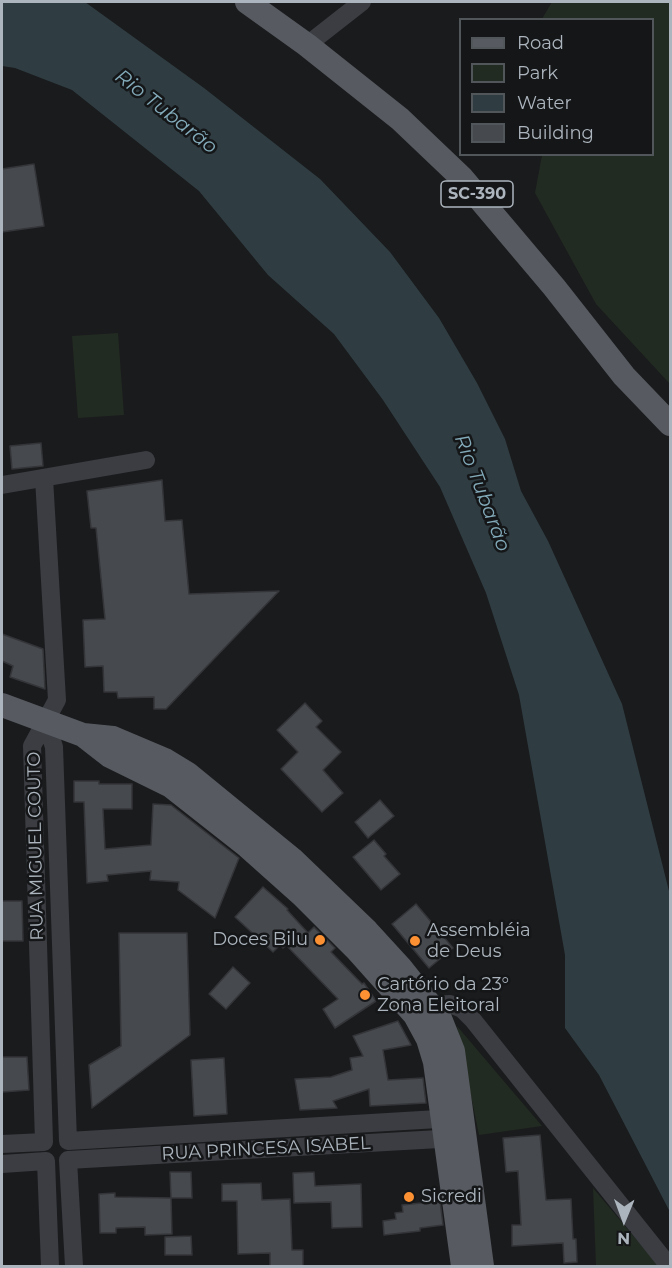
<!DOCTYPE html>
<html>
<head>
<meta charset="utf-8">
<style>
  body { margin:0 }
  #map { position:relative; width:672px; height:1268px; overflow:hidden; background:#1a1b1d; font-family:Montserrat,sans-serif }
  canvas { display:block }
  .frame { position:absolute; inset:0; border:3px solid #acb5bd; pointer-events:none }
  .legend { position:absolute; left:459px; top:18px; width:195px; height:138px; box-sizing:border-box; background:#151618; border:2px solid #51565a; margin:0; padding:8px 10px; list-style:none; font-size:18px; color:#acb5bd }
  .legend li { display:flex; align-items:center; gap:12px; height:30px }
  .legend b { width:30px; border:2px solid #51565a }
  .north { position:absolute; left:594px; top:1190px; width:60px; height:60px; -webkit-text-stroke:4px #151618; paint-order:stroke; rotate:181deg; font-size:16px; font-weight:700; line-height:24px; text-align:center; color:#acb5bd }
  .north::after { content:''; display:block; margin:auto; width:21px; height:27px; background:#acb5bd; clip-path:polygon(50% 0,100% 100%,50% 72%,0 100%) }
</style>
</head>
<body>
<div id="map">
<canvas width="672" height="1268"></canvas>
<div class="frame"></div>
<ul class="legend">
<li><b style="height:8px;background:#575b61"></b>Road</li>
<li><b style="height:16px;background:#222b22"></b>Park</li>
<li><b style="height:16px;background:#2f3d42"></b>Water</li>
<li><b style="height:16px;background:#46494d"></b>Building</li>
</ul>
<div class="north">N</div>
</div>
<script>
const c = document.querySelector('canvas').getContext('2d');
c.lineJoin = 'round';
function fill(path, color) { c.fillStyle = color; c.fill(path, 'evenodd'); }
const toPath = rows => new Path2D(rows.map(r => 'M' + r).join(''));
function strokePath(path, color, width, dash) { c.strokeStyle = color; c.lineWidth = width; c.lineCap = dash ? 'butt' : 'round'; c.setLineDash(dash || []); c.stroke(path); }
function drawText(font, color, halo, rows, align = 'center') {
  c.font = font + ' Montserrat,sans-serif'; c.lineWidth = 5; c.setLineDash([]); c.textBaseline = 'middle'; c.strokeStyle = halo; c.fillStyle = color; for (const [text, x, y, turn = 0] of rows) {
    c.save(); c.translate(x, y); c.rotate((+turn || 0) * Math.PI / 180); c.textAlign = isNaN(turn) ? turn : align; if (halo) c.strokeText(text, 0, 0); c.fillText(text, 0, 0); c.restore();
  }
}
const green = toPath([
  [552,2,670,2,670,384,596,304,535,193,542,155,652,154,652,20,542,19],
  [118,333,124,415,78,418,72,336],
  [457,1026,542,1126,479,1135],
  [593,1188,636,1239,659,1266,596,1266]
]);
const water = toPath([
  [2,2,85,2,204,88,320,179,390,252,439,318,477,383,505,439,521,491,548,541,622,704,670,895,670,1212,599,1075,565,1028,565,955,519,695,486,593,440,487,383,400,334,334,268,275,199,191,72,90,15,68,2,66]
]);
const building = toPath([
  [34,164,44,226,2,232,2,169,34,164],
  [41,443,43,466,12,469,10,446,41,443],
  [162,480,165,521,182,520,189,594,279,591,166,709,154,709,154,697,118,698,117,692,104,692,103,666,85,667,83,620,105,619,96,528,91,528,87,491,162,480],
  [2,634,43,649,45,689,10,677,13,666,2,661,2,634],
  [305,703,322,721,316,727,341,752,323,770,343,793,322,812,281,769,298,752,277,730,305,703],
  [74,781,99,781,99,784,132,784,132,809,103,809,105,849,151,845,153,804,171,805,239,858,215,918,178,890,179,882,150,880,151,871,107,875,108,881,87,883,84,802,74,802,74,781],
  [380,800,394,816,368,838,355,822,380,800],
  [374,840,386,854,384,856,400,874,381,890,353,857,374,840],
  [263,887,288,909,287,910,308,933,314,927,335,948,331,952,362,984,364,983,376,1001,335,1028,323,1009,338,999,286,945,283,948,280,945,273,952,235,917,263,887],
  [2,901,22,901,23,941,2,941,2,901],
  [416,904,453,948,429,968,392,924,416,904],
  [119,933,187,933,190,1035,92,1108,89,1065,121,1046,119,933],
  [233,967,250,983,226,1009,209,994,233,967],
  [398,1021,411,1045,383,1050,388,1080,423,1078,426,1103,370,1106,369,1089,333,1101,337,1108,300,1110,295,1079,331,1077,352,1070,350,1058,363,1056,353,1036,398,1021],
  [2,1057,27,1057,29,1090,2,1092,2,1057],
  [224,1058,227,1114,194,1116,191,1060,224,1058],
  [540,1135,546,1200,571,1199,573,1239,576,1239,577,1262,564,1263,563,1243,512,1246,512,1225,521,1225,518,1171,506,1172,503,1138,540,1135],
  [170,1172,191,1172,192,1198,171,1198,170,1172],
  [314,1172,315,1186,361,1184,362,1227,332,1228,331,1202,294,1203,293,1173,314,1172],
  [261,1183,262,1200,290,1199,292,1250,303,1250,303,1266,270,1266,270,1253,238,1254,237,1201,222,1201,222,1184,261,1183],
  [115,1193,115,1197,171,1198,172,1234,145,1235,145,1227,116,1228,116,1233,100,1233,99,1194,115,1193],
  [440,1201,443,1225,420,1228,420,1231,384,1235,383,1221,396,1219,395,1213,403,1212,402,1205,440,1201],
  [191,1236,192,1255,165,1255,165,1237,191,1236]
]);
const minor = toPath([
  [307,45,362,2],
  [2,485,146,460],
  [46,722,54,747,68,1141,455,1118],
  [431,1005,450,1004,462,1009,473,1020,669,1266],
  [2,1144,44,1142,32,746,57,700,44,478],
  [2,1164,46,1161,50,1266],
  [74,1266,68,1160,457,1138]
]);
const major = toPath([
  [247,2,307,45,400,119,462,178,554,287,624,376,670,424],
  [2,705,83,735,113,738,165,760,188,774,292,859,367,931,400,967,439,1016,453,1051,482,1266],
  [83,735,110,756,171,786,246,845,302,895,357,950,415,1015,428,1039,435,1062,463,1266]
]);
const markers = [
  [320,940,6,"#fc9133"],
  [415,941,6,"#fc9133"],
  [365,995,6,"#fc9133"],
  [409,1197,6,"#fc9133"]
];
const shields = [
  [477,194,72]
];
const shieldNames = [
  ["SC-390",477,194]
];
const streetNames = [
  ["RUA MIGUEL COUTO",36,846,-91],
  ["RUA PRINCESA ISABEL",266,1149,-3]
];
const poiNames = [
  ["Assembléia",427,931],
  ["de Deus",427,952],
  ["Doces Bilu",308,940,"right"],
  ["Cartório da 23°",377,985],
  ["Zona Eleitoral",377,1006],
  ["Sicredi",421,1197]
];
const waterNames = [
  ["Rio Tubarão",166,112,38],
  ["Rio Tubarão",482,493,69]
];
fill(green, '#222b22');
fill(water, '#2f3d42');
fill(building, '#46494d');
strokePath(building, '#343539', 1.5);
strokePath(minor, '#3b3d42', 18);
strokePath(major, '#575b61', 24);
for (const [x, y, r, color] of markers) { const dot = new Path2D(); dot.arc(x, y, r, 0, 2 * Math.PI); c.fillStyle = color; c.fill(dot); strokePath(dot, '#151618', 2); }
for (const [x, y, w] of shields) { const box = new Path2D(); box.roundRect(x - w / 2, y - 13, w, 26, 4.5); c.fillStyle = '#151618'; c.fill(box); strokePath(box, '#acb5bd', 1.5); }
drawText('bold 16px', '#acb5bd', null, shieldNames);
drawText('18px', '#acb5bd', '#151618', streetNames);
drawText('18px', '#acb5bd', '#151618', poiNames, 'left');
drawText('italic 20px', '#82aab9', '#151618', waterNames);
</script>
</body>
</html>
